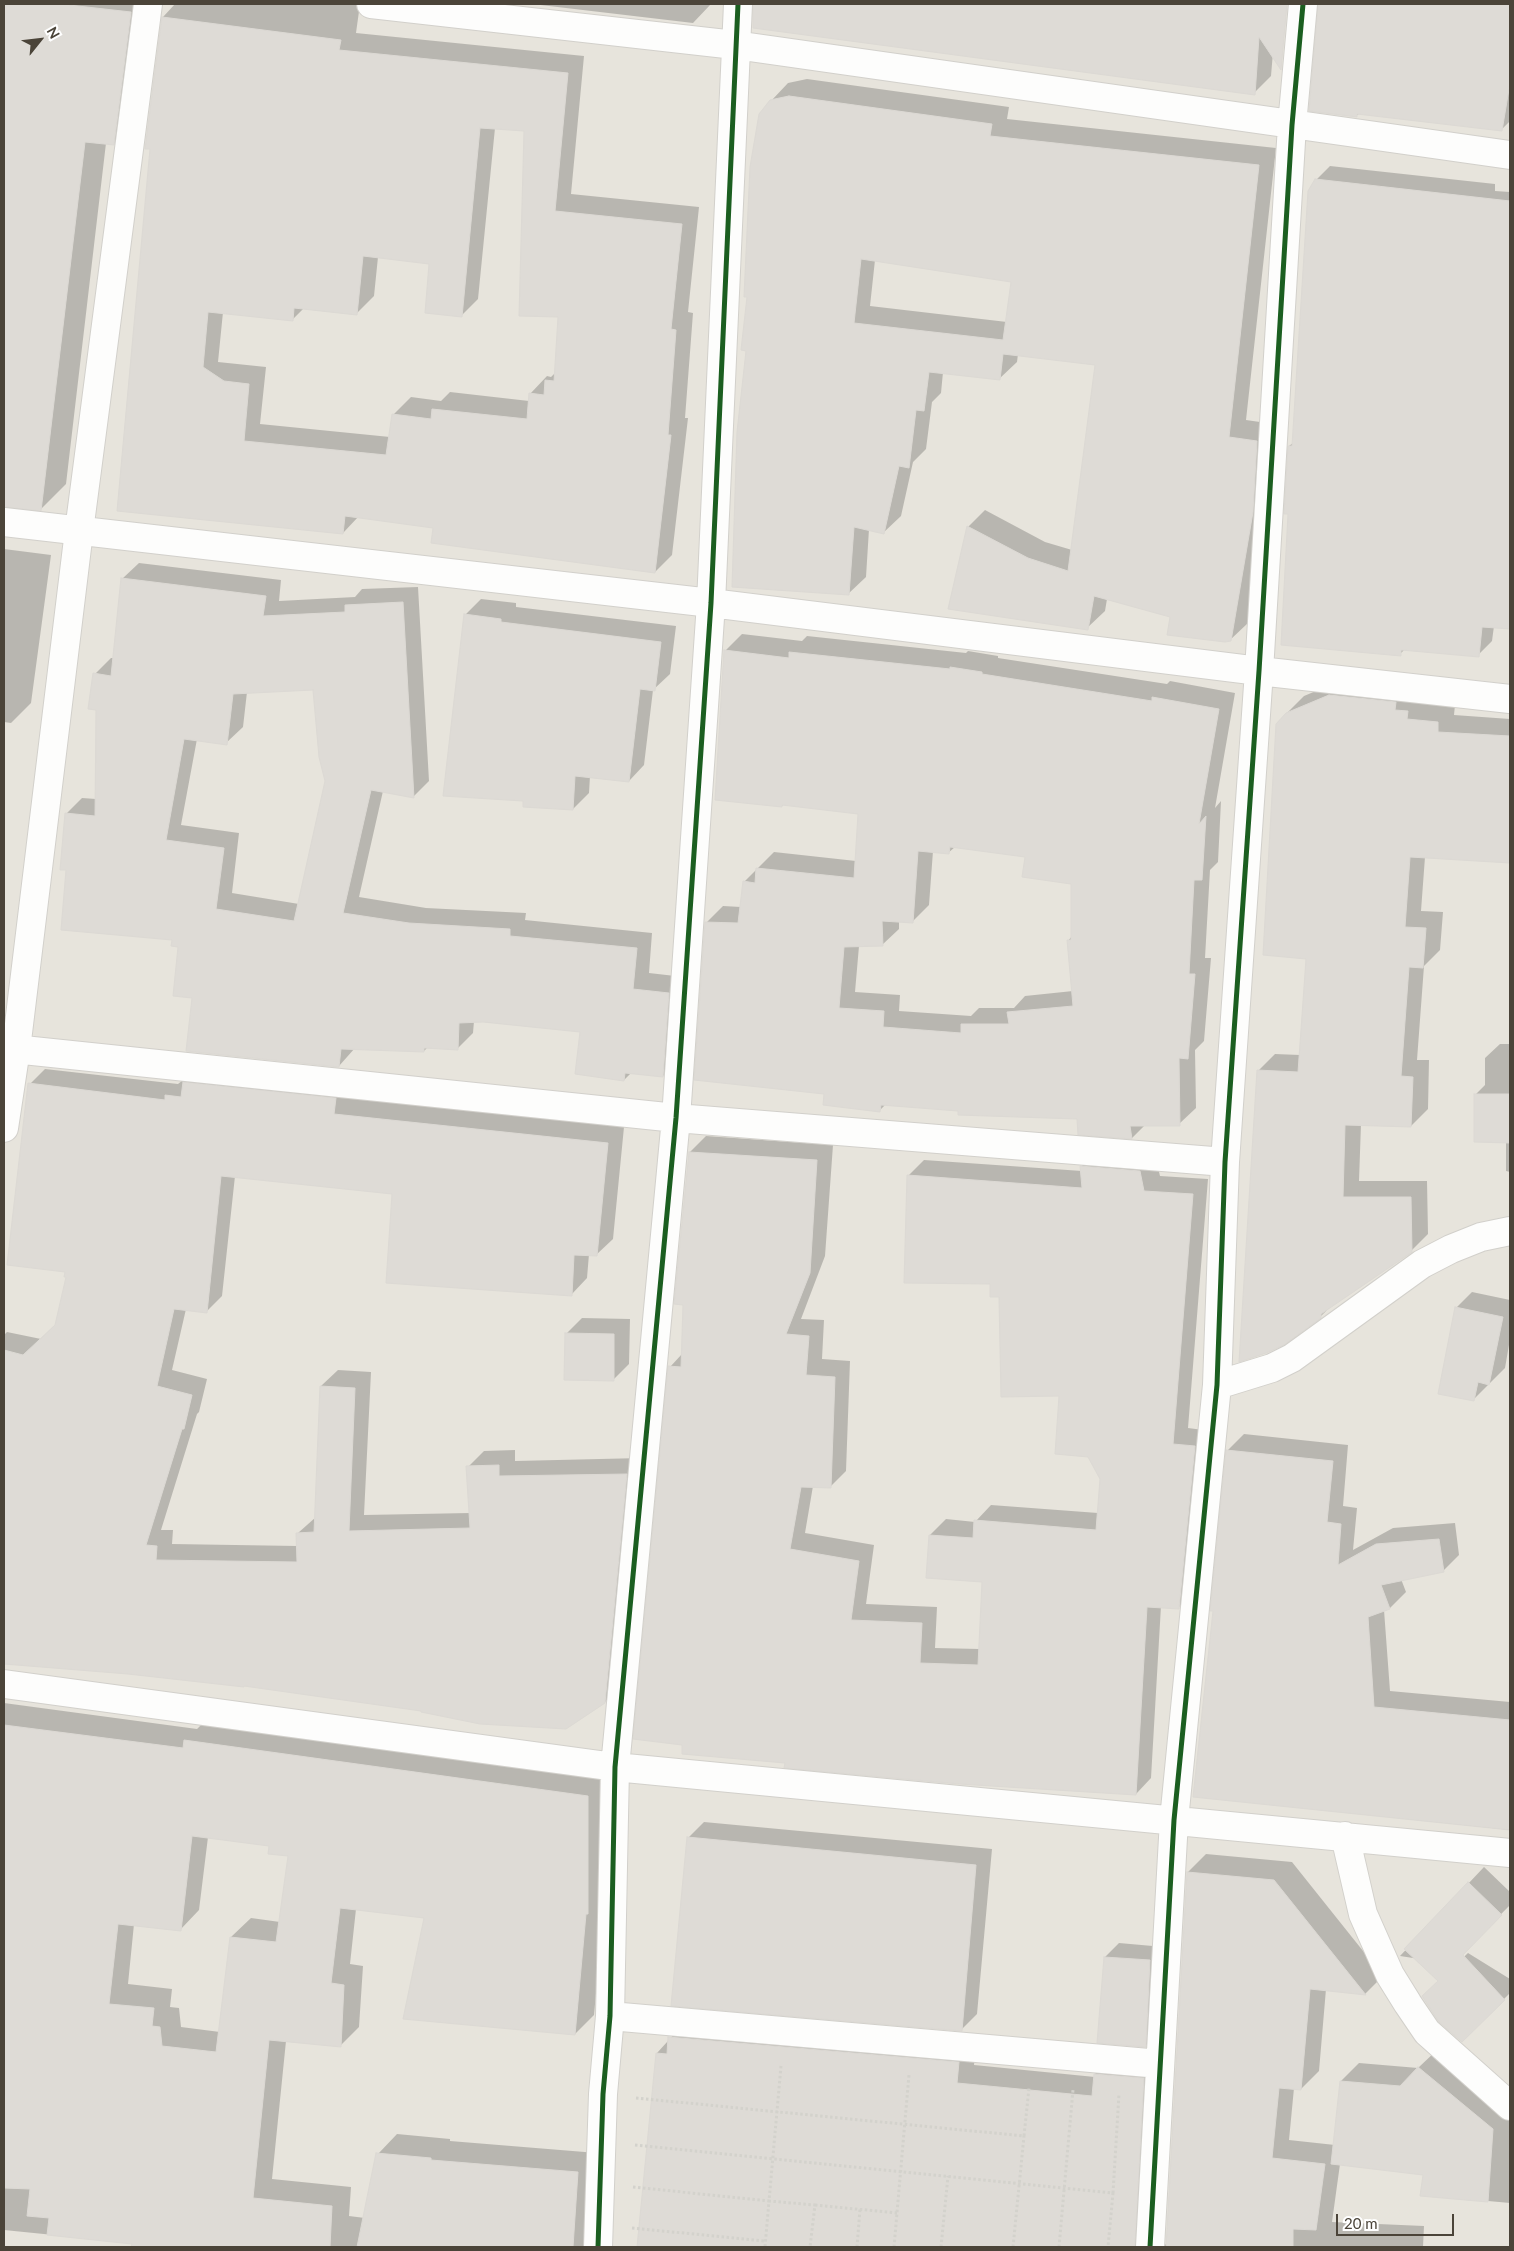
<!DOCTYPE html>
<html>
<head>
<meta charset="utf-8">
<style>
  body { margin:0 }
  #map { position:relative; width:1514px; height:2251px; overflow:hidden; background:#f4f2ee; font-family:Lato,sans-serif }
  canvas { display:block }
  .frame { position:absolute; inset:0; border:5px solid #4b4439; pointer-events:none }
  .north { position:absolute; left:15px; top:15px; width:50px; height:50px; -webkit-text-stroke:4px #fff; paint-order:stroke; rotate:61deg; font-size:14px; font-weight:700; line-height:20px; text-align:center; color:#4b4439 }
  .north::after { content:''; display:block; margin:auto; width:18px; height:22px; background:#4b4439; clip-path:polygon(50% 0,100% 100%,50% 72%,0 100%) }
  .scale { position:absolute; left:1336px; top:2214px; width:118px; height:22px; box-sizing:border-box; border:2px solid #4b4439; border-top:0; padding-left:6px; font-size:15px; line-height:18px; white-space:nowrap; color:#4b4439; -webkit-text-stroke:4px #fff; paint-order:stroke }
</style>
</head>
<body>
<div id="map">
<canvas width="1514" height="2251"></canvas>
<div class="frame"></div>
<div class="north">N</div>
<div class="scale">20 m</div>
</div>
<script>
const c = document.querySelector('canvas').getContext('2d');
c.lineJoin = 'round';
function fill(path, color) { c.fillStyle = color; c.fill(path, 'evenodd'); }
const toPath = rows => new Path2D(rows.map(r => 'M' + r).join(''));
function strokePath(path, color, width, dash) { c.strokeStyle = color; c.lineWidth = width; c.lineCap = dash ? 'butt' : 'round'; c.setLineDash(dash || []); c.stroke(path); }
const residential = toPath([
  [4,4,1510,4,1510,2247,4,2247]
]);
const shadow = toPath([
  [4,4,153,4,138,119,113,144,106,143,66,484,41,509,4,506],
  [175,4,360,4,356,33,584,56,571,194,699,207,688,312,693,313,685,418,688,418,672,555,655,572,435,527,359,516,343,533,119,510,152,148,146,147,163,17],
  [495,128,525,130,560,315,556,372,551,377,547,376,530,394,529,401,450,392,441,401,411,397,393,415,390,437,260,424,266,367,218,362,223,312,293,319,304,308,357,313,374,296,378,257,431,262,461,316,478,299],
  [532,4,711,4,693,23],
  [757,4,1277,4,1271,76,1254,93,756,27],
  [1319,4,1510,4,1510,121,1501,130,1360,113,1356,116],
  [807,79,1009,107,1007,119,1276,148,1246,420,1274,424,1270,493,1248,623,1230,640,1171,616,1107,599,1105,611,1087,628,968,527,985,510,1045,542,1072,550,1096,364,1018,354,1017,362,999,379,943,372,941,393,932,402,926,449,913,462,901,516,883,533,869,529,866,577,848,594,771,101,788,83],
  [875,260,1012,281,1007,322,870,306],
  [1330,166,1495,184,1495,191,1510,192,1510,628,1494,626,1492,641,1478,655,1405,649,1400,654,1289,513,1289,446,1293,443,1316,180],
  [4,549,51,555,31,703,11,723,4,722],
  [139,563,281,580,279,601,355,597,362,589,418,587,429,781,413,797,383,791,359,897,426,908,526,913,525,920,652,933,649,973,684,977,679,1060,663,1076,631,1073,624,1080,581,1031,474,1021,473,1033,457,1049,428,1047,424,1051,355,1048,339,1066,193,996,179,946,174,939,67,869,66,814,82,798,96,799,97,709,95,674,111,658,114,658,122,579],
  [314,689,327,781,299,904,232,893,239,833,181,825,197,739,226,743,243,727,247,692],
  [481,599,516,603,516,607,676,626,670,674,653,690,644,765,629,781,590,776,589,793,573,809,525,800,466,614],
  [742,634,802,641,807,636,966,653,968,651,998,656,998,658,1167,684,1170,681,1235,693,1215,808,1221,801,1218,862,1210,870,1205,958,1211,958,1204,1041,1195,1050,1196,1108,1179,1124,1145,1125,1132,1138,1079,1133,1078,1118,886,1104,879,1111,825,1093,706,923,723,906,741,907,744,882,774,852,856,861,860,813,784,803,782,806,726,650],
  [955,847,1026,856,1072,883,1072,936,1068,941,1073,991,1025,996,1014,1008,979,1008,971,1016,899,1011,900,995,855,992,859,946,882,945,899,929,899,921,912,922,929,905,933,851,948,853],
  [1347,678,1455,705,1454,715,1510,719,1510,862,1425,857,1421,911,1443,912,1440,950,1424,966,1417,1060,1429,1060,1428,1109,1411,1126,1361,1124,1359,1181,1427,1181,1428,1234,1411,1251,1332,1305,1320,1317,1258,1071,1275,1054,1300,1055,1308,958,1286,714,1304,696],
  [1500,1044,1510,1044,1510,1172,1506,1171,1506,1141,1476,1094,1485,1085,1485,1058],
  [45,1069,178,1084,183,1080,351,1082,349,1098,624,1127,613,1239,596,1255,589,1254,587,1278,571,1295,394,1193,235,1176,222,1296,206,1312,186,1309,172,1370,207,1379,199,1412,197,1414,161,1530,173,1530,172,1544,298,1546,298,1533,316,1517,321,1386,338,1370,371,1372,364,1515,470,1513,468,1467,484,1451,515,1450,515,1461,642,1458,621,1685,605,1702,422,1710,245,1684,4,1659,4,1335,7,1332,41,1339,57,1324,68,1276,29,1085],
  [706,1136,833,1145,825,1256,801,1319,824,1320,822,1359,850,1361,846,1471,830,1487,813,1486,805,1533,874,1545,866,1604,937,1607,935,1648,980,1649,984,1581,930,1535,946,1519,975,1522,991,1505,1098,1513,1101,1478,1061,1395,1000,1296,908,1176,924,1160,1082,1171,1081,1167,1097,1151,1155,1155,1160,1176,1208,1179,1188,1428,1211,1431,1195,1592,1179,1607,1161,1606,1151,1778,1136,1794,786,1761,670,1367,682,1354,690,1152],
  [1472,1292,1510,1300,1510,1339,1505,1368,1473,1400,1456,1308],
  [582,1318,630,1319,629,1364,613,1380,566,1334],
  [1244,1434,1348,1445,1343,1506,1357,1508,1353,1550,1393,1528,1455,1523,1459,1555,1443,1571,1401,1579,1406,1592,1390,1608,1384,1610,1390,1691,1510,1702,1510,1830,1194,1796,1214,1610,1212,1610,1228,1450],
  [4,1703,197,1729,204,1722,607,1777,605,1895,594,2015,575,2034,425,1917,356,1909,350,1964,363,1966,359,2027,340,2046,286,2041,272,2179,351,2187,349,2216,365,2218,378,2154,397,2134,450,2139,450,2141,597,2153,590,2247,133,2247,133,2243,4,2230],
  [208,1837,270,1845,289,1855,280,1922,251,1918,231,1937,220,2032,181,2027,179,2008,170,2007,172,1989,128,1984,134,1924,180,1930,199,1910],
  [704,1822,992,1849,977,2014,961,2030,688,1838],
  [1206,1854,1292,1862,1383,1976,1365,1994,1326,1989,1319,2071,1301,2089,1294,2088,1289,2140,1335,2145,1341,2081,1359,2063,1418,2068,1437,2050,1510,2111,1510,2203,1422,2195,1425,2174,1340,2164,1332,2222,1424,2226,1423,2247,639,2247,657,2053,688,2019,976,2044,974,2065,1095,2077,1095,2074,1113,2056,1161,2061,1159,2242,1167,2245,1188,1872],
  [1484,1867,1510,1892,1510,1905,1452,1964,1400,1956],
  [1119,1943,1164,1947,1159,2032,1145,2046,1105,1957],
  [1468,1953,1510,1979,1510,1993,1462,2041,1423,1997]
]);
const building = toPath([
  [4,4,60,4,131,12,114,145,85,142,41,511,4,507,4,4],
  [753,4,1287,4,1281,70,1259,37,1255,95,753,28,753,4],
  [1318,4,1510,4,1510,83,1502,131,1357,114,1357,117,1309,111,1318,4],
  [162,17,341,40,339,50,568,73,555,211,682,224,671,329,676,330,668,435,671,435,655,573,431,543,433,528,345,516,343,534,117,511,150,149,145,149,162,17],
  [480,128,524,131,519,316,558,317,554,381,545,380,544,395,529,393,527,419,432,409,431,419,392,414,386,455,244,441,249,384,224,381,203,367,208,312,293,321,294,308,357,315,363,256,429,264,425,313,462,317,480,128],
  [789,96,992,124,990,136,1259,165,1229,437,1257,441,1253,512,1231,641,1225,642,1167,635,1170,617,1094,596,1088,630,948,609,967,526,1028,558,1068,571,1095,365,1003,354,1000,380,929,372,924,411,916,410,909,468,899,466,884,534,854,527,849,595,732,587,737,432,746,351,741,350,747,297,744,297,750,167,759,114,770,100,789,96],
  [861,259,1011,282,1003,340,854,323,861,259],
  [1315,179,1510,201,1510,629,1482,627,1479,657,1401,650,1401,656,1281,645,1288,514,1284,514,1288,446,1292,446,1308,191,1315,179],
  [121,578,266,596,263,616,345,612,345,605,403,602,414,798,371,790,343,913,409,923,510,929,510,936,637,948,633,989,669,993,663,1077,625,1073,624,1081,575,1074,580,1032,483,1022,459,1023,458,1050,424,1048,424,1052,341,1049,339,1067,186,1051,192,998,173,996,178,947,171,946,172,940,61,930,66,870,60,870,65,813,95,816,96,710,88,709,93,673,111,676,121,578],
  [313,690,319,757,325,781,294,921,216,909,224,848,166,840,184,739,227,745,233,694,313,690],
  [464,614,501,619,501,622,661,642,655,691,640,689,629,782,575,776,573,810,523,807,523,801,443,796,464,614],
  [724,650,789,658,789,652,950,669,950,667,982,672,982,674,1152,701,1152,697,1219,709,1199,824,1206,816,1202,880,1194,880,1189,974,1195,974,1188,1059,1179,1058,1180,1126,1130,1126,1132,1139,1078,1135,1077,1119,958,1115,958,1111,881,1105,880,1112,823,1105,824,1094,694,1080,705,922,738,923,743,881,755,883,756,868,854,878,858,814,782,805,782,807,715,800,724,650],
  [950,847,1025,857,1022,877,1071,884,1071,940,1067,940,1073,1006,1007,1012,1009,1024,961,1024,961,1033,883,1027,884,1011,839,1008,844,947,883,946,882,921,913,923,918,851,949,854,950,847],
  [1329,695,1396,702,1395,710,1408,711,1407,719,1438,722,1438,732,1510,736,1510,863,1410,857,1405,927,1426,928,1423,968,1409,967,1401,1076,1413,1077,1411,1127,1345,1125,1343,1197,1411,1197,1412,1252,1321,1314,1321,1318,1284,1345,1266,1353,1239,1362,1257,1070,1298,1072,1306,959,1263,955,1276,724,1286,713,1329,695],
  [183,1082,336,1098,334,1114,608,1143,597,1256,574,1255,572,1296,386,1283,392,1194,221,1176,207,1313,174,1309,157,1386,192,1395,184,1429,182,1429,146,1545,157,1546,156,1560,297,1562,296,1533,314,1532,320,1386,355,1388,349,1531,470,1528,466,1466,499,1465,499,1476,627,1474,605,1703,566,1729,480,1724,421,1712,421,1711,244,1686,244,1687,128,1674,4,1664,4,1350,23,1355,55,1325,66,1277,64,1277,65,1272,7,1265,28,1083,165,1100,165,1095,181,1097,183,1082],
  [1474,1094,1510,1094,1510,1143,1474,1142,1474,1094],
  [689,1152,817,1160,810,1273,786,1334,809,1336,806,1375,835,1377,831,1488,801,1487,790,1549,859,1561,851,1620,922,1623,920,1663,978,1665,982,1582,926,1578,929,1535,973,1538,974,1520,1096,1530,1100,1479,1088,1457,1055,1454,1059,1396,1001,1397,999,1297,990,1297,990,1284,904,1283,907,1175,1082,1188,1080,1166,1140,1171,1144,1191,1193,1194,1173,1444,1195,1446,1179,1609,1147,1607,1136,1795,959,1784,784,1768,785,1763,682,1754,682,1745,633,1739,668,1366,681,1367,683,1305,674,1304,689,1152],
  [1455,1307,1503,1317,1489,1385,1478,1382,1474,1401,1438,1394,1455,1307],
  [565,1333,614,1334,614,1381,564,1380,565,1333],
  [1226,1450,1333,1461,1327,1522,1341,1524,1338,1565,1376,1544,1439,1539,1444,1572,1381,1585,1390,1609,1368,1617,1374,1707,1510,1720,1510,1830,1193,1797,1213,1611,1210,1611,1226,1450],
  [4,1725,183,1748,184,1740,588,1796,588,1914,586,1914,575,2035,403,2019,424,1918,340,1908,331,1983,344,1985,341,2047,269,2040,253,2198,332,2206,330,2247,131,2247,132,2244,47,2235,49,2218,27,2216,30,2189,4,2188,4,1725],
  [192,1836,269,1846,268,1854,288,1856,276,1942,230,1937,216,2052,162,2046,160,2027,152,2026,154,2008,109,2004,118,1924,181,1931,192,1836],
  [687,1837,976,1865,962,2031,671,2006,687,1837],
  [1187,1872,1274,1880,1366,1995,1310,1989,1301,2090,1279,2088,1272,2158,1325,2164,1316,2230,1293,2229,1293,2247,1166,2247,1187,1872],
  [1468,1882,1502,1915,1463,1955,1505,2000,1462,2042,1439,2022,1422,1996,1438,1981,1404,1949,1468,1882],
  [1104,1957,1150,1960,1146,2047,1097,2043,1104,1957],
  [668,2037,959,2062,957,2083,1092,2096,1094,2074,1144,2078,1135,2247,637,2247,656,2053,667,2054,668,2037],
  [1418,2067,1493,2129,1488,2202,1420,2196,1423,2175,1331,2164,1340,2081,1400,2086,1418,2067],
  [376,2153,431,2158,431,2160,578,2172,573,2247,357,2247,376,2153]
]);
const path = toPath([
  [781,2066,769,2201,815,2205,810,2247],
  [636,2098,1024,2136,1029,2088],
  [635,2145,1113,2193,1108,2247],
  [633,2187,769,2201,765,2247],
  [1113,2193,1119,2094],
  [815,2205,897,2213],
  [632,2228,765,2241],
  [857,2247,860,2209],
  [894,2247,909,2075],
  [941,2247,948,2176],
  [1013,2247,1024,2136],
  [1059,2247,1073,2090]
]);
const minor = toPath([
  [371,4,735,45,1510,155],
  [4,522,711,603,1259,671,1510,699],
  [4,1048,676,1118,1225,1162],
  [4,1128,16,1049,79,531,148,4],
  [1217,1385,1272,1368,1292,1358,1422,1264,1451,1249,1481,1237,1510,1231],
  [4,1684,615,1767,1510,1853],
  [1345,1836,1363,1914,1390,1975,1408,2004,1427,2032,1510,2106],
  [610,2016,1160,2064],
  [598,2247,603,2094,610,2016,615,1767,676,1118,711,603,738,4],
  [1150,2247,1174,1820,1217,1385,1225,1162,1259,671,1292,125,1303,4]
]);
const cycleway = toPath([
  [598,2247,603,2094,610,2016,615,1767,676,1118,711,603,738,4],
  [1150,2247,1174,1820,1217,1385,1225,1162,1259,671,1292,125,1303,4]
]);
fill(residential, '#e7e4dc');
fill(shadow, '#0003');
fill(building, '#dedbd6');
strokePath(building, '#dcd9d4', 1);
strokePath(minor, '#d2d0cb', 30);
strokePath(path, '#d3d2cc', 3, [2.5, 2.5]);
strokePath(minor, '#fdfdfc', 28);
strokePath(cycleway, '#1b5e20', 5);
</script>
</body>
</html>
